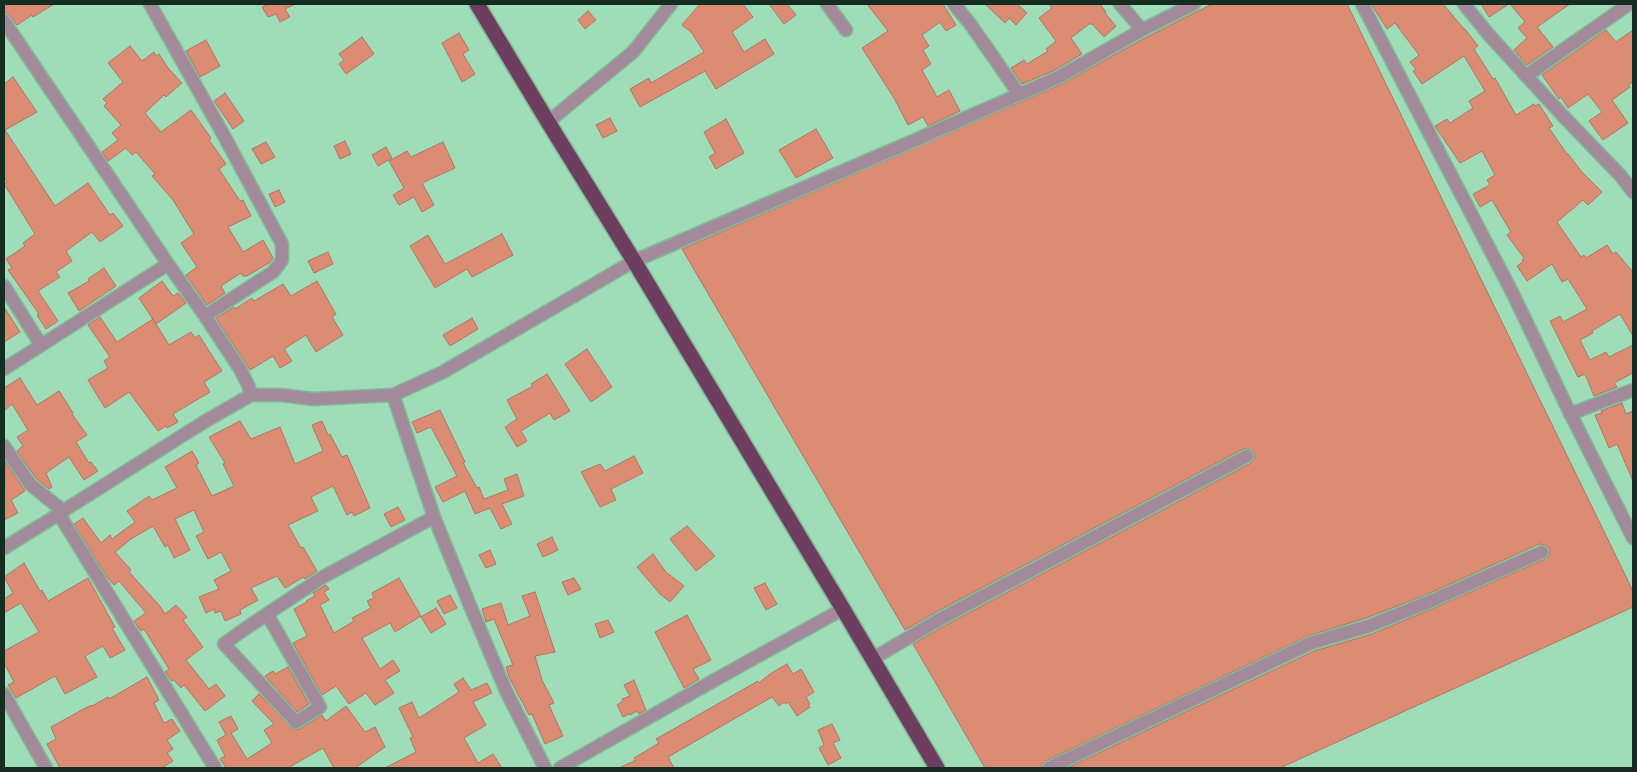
<!DOCTYPE html>
<html>
<head>
<meta charset="utf-8">
<style>
  body { margin:0 }
  #map { position:relative; width:1637px; height:772px; overflow:hidden; background:#9fddb9; font-family:Commissioner,sans-serif }
  canvas { display:block }
  .frame { position:absolute; inset:0; border:5px solid #152d20; pointer-events:none }
</style>
</head>
<body>
<div id="map">
<canvas width="1637" height="772"></canvas>
<div class="frame"></div>
</div>
<script>
const c = document.querySelector('canvas').getContext('2d');
c.lineJoin = 'round';
function fill(path, color) { c.fillStyle = color; c.fill(path, 'evenodd'); }
const toPath = rows => new Path2D(rows.map(r => 'M' + r).join(''));
function strokePath(path, color, width, dash) { c.strokeStyle = color; c.lineWidth = width; c.lineCap = dash ? 'butt' : 'round'; c.setLineDash(dash || []); c.stroke(path); }
const building = toPath([
  [8,4,54,4,33,17,32,15,17,25,10,16,4,11,4,7,8,4],
  [268,4,295,4,285,9,290,17,280,22,276,14,268,17,262,7,268,4],
  [700,4,743,4,753,17,732,32,744,52,765,39,774,54,716,89,705,71,640,107,630,89,649,78,651,83,704,52,691,32,682,25,700,4],
  [769,4,787,4,796,15,784,24,769,4],
  [867,4,943,4,956,25,946,31,940,22,922,35,929,46,923,50,931,64,922,70,937,97,949,90,960,111,928,126,923,117,908,125,894,98,862,48,888,31,867,4],
  [985,4,1017,4,1027,13,1016,25,1009,18,1005,23,985,4],
  [1049,4,1100,4,1106,12,1105,13,1116,26,1104,37,1092,24,1089,24,1071,38,1082,54,1055,70,1022,84,1011,68,1024,60,1027,64,1048,51,1046,49,1056,41,1039,18,1052,8,1049,4],
  [1212,4,1347,4,1633,591,1633,607,1280,768,1067,768,1314,651,1372,634,1434,608,1545,559,1549,556,1550,549,1546,545,1539,544,1428,594,1366,618,1308,636,1046,761,1042,764,1041,768,985,768,913,644,946,625,1251,463,1255,457,1254,452,1248,448,1243,449,938,611,905,630,682,249,1062,84,1143,39,1212,4],
  [1371,4,1443,4,1464,29,1465,29,1478,46,1474,49,1493,79,1495,78,1516,115,1534,104,1535,106,1539,104,1553,126,1549,128,1567,154,1568,154,1582,172,1602,192,1588,205,1583,200,1557,222,1581,257,1584,255,1586,258,1607,245,1613,254,1616,252,1633,272,1633,336,1620,314,1592,331,1593,333,1580,340,1590,360,1606,352,1609,357,1633,345,1633,373,1614,383,1617,387,1594,396,1585,374,1578,377,1550,321,1560,316,1563,322,1587,309,1568,279,1562,282,1552,264,1527,281,1517,266,1523,262,1522,260,1524,258,1507,235,1511,232,1492,200,1480,207,1473,194,1490,185,1487,180,1495,175,1482,151,1460,163,1435,126,1447,119,1450,123,1473,108,1469,101,1485,91,1464,56,1422,84,1413,71,1416,69,1410,62,1419,55,1395,23,1387,29,1371,4],
  [1481,4,1509,4,1489,17,1481,4],
  [1510,4,1570,4,1537,27,1553,47,1527,65,1514,50,1527,38,1518,28,1525,22,1510,4],
  [588,11,596,20,585,29,578,20,588,11],
  [1606,30,1616,42,1633,30,1633,82,1628,85,1630,87,1612,100,1628,123,1603,140,1589,121,1602,112,1588,94,1568,108,1561,97,1559,99,1542,75,1606,30],
  [459,33,469,50,463,54,475,74,462,82,442,43,459,33],
  [362,37,374,54,346,74,339,64,344,60,339,54,362,37],
  [206,40,220,66,200,77,186,51,206,40],
  [130,46,142,61,154,52,156,56,159,54,168,68,182,83,166,97,164,95,145,113,161,132,191,110,211,138,209,140,226,164,219,169,240,201,243,200,251,216,228,227,243,252,263,240,273,258,269,263,247,276,243,276,241,273,221,286,225,293,207,305,186,275,197,267,181,243,194,234,173,200,152,176,155,174,136,152,132,155,126,148,108,161,102,152,118,140,112,133,121,125,104,106,107,103,103,99,123,82,108,63,130,46],
  [13,77,37,112,5,130,55,206,88,183,110,215,113,213,123,226,100,242,92,232,66,251,72,261,56,272,60,277,38,291,58,321,46,329,37,315,39,314,8,270,12,268,6,259,25,246,23,243,35,234,4,184,7,182,4,177,4,84,13,77],
  [225,93,244,121,233,129,214,101,225,93],
  [610,118,617,131,603,138,596,125,610,118],
  [726,119,744,153,716,169,709,157,715,153,704,132,726,119],
  [816,129,833,158,796,178,779,150,816,129],
  [345,141,351,154,340,159,334,146,345,141],
  [266,142,275,157,261,164,252,149,266,142],
  [443,142,455,168,422,183,434,205,422,212,414,197,399,205,393,195,404,188,389,161,407,151,411,157,443,142],
  [386,147,392,158,378,166,372,155,386,147],
  [279,190,285,202,275,207,269,194,279,190],
  [502,234,513,255,472,277,467,269,435,288,410,246,428,235,445,264,502,234],
  [328,252,333,264,314,273,308,261,328,252],
  [104,268,116,286,79,311,68,293,89,281,88,279,104,268],
  [162,281,173,296,178,293,186,303,156,324,139,298,162,281],
  [317,281,336,314,332,317,343,335,316,352,306,335,284,349,292,361,280,368,273,356,250,370,216,318,234,307,235,309,252,298,254,301,283,284,291,296,317,281],
  [4,307,20,332,4,342,4,307],
  [100,317,117,342,153,319,169,345,191,332,195,338,199,335,222,371,204,382,210,392,173,414,178,422,167,428,166,426,158,431,129,392,105,408,88,380,108,368,104,361,110,357,88,325,100,317],
  [472,318,478,329,450,346,443,335,472,318],
  [587,349,612,387,591,402,565,364,587,349],
  [547,374,570,411,554,420,550,413,521,431,527,441,517,447,505,427,517,419,507,400,533,386,531,384,547,374],
  [20,378,37,405,59,391,73,413,72,414,87,435,76,442,89,463,91,462,98,471,84,480,69,457,46,473,52,487,49,489,36,478,17,451,23,446,17,437,28,430,12,404,4,411,4,388,20,378],
  [1622,403,1626,414,1633,411,1633,481,1617,444,1609,448,1595,415,1602,413,1601,411,1622,403],
  [440,410,465,462,463,463,477,488,479,487,484,499,508,490,504,479,517,474,524,496,502,504,512,524,501,529,490,508,475,514,465,491,443,502,435,487,457,476,431,427,417,433,412,422,440,410],
  [240,421,251,439,280,427,295,464,323,451,312,425,322,421,328,435,330,434,342,457,347,455,370,508,354,516,352,512,347,515,333,486,311,497,318,511,288,525,301,548,303,547,317,571,305,579,304,577,285,588,277,576,251,588,258,600,240,610,241,614,225,621,221,611,215,613,214,609,206,613,199,597,219,589,214,580,231,571,221,552,208,559,196,536,204,532,194,510,175,519,190,550,174,558,168,545,165,547,153,526,131,539,115,552,131,570,129,572,159,605,165,614,176,605,187,617,183,620,203,647,186,660,209,689,216,684,225,696,205,711,184,685,181,688,174,680,172,681,168,676,165,672,169,669,144,629,141,631,134,621,146,613,119,581,114,585,107,577,74,524,83,518,101,543,110,535,112,539,135,522,127,511,149,496,152,500,177,488,165,467,192,451,199,463,196,465,212,496,234,486,223,464,225,463,209,437,240,421],
  [634,456,643,473,611,489,616,500,600,507,581,472,600,464,605,471,634,456],
  [5,461,25,491,11,500,18,513,4,520,5,461],
  [398,507,405,520,391,527,384,514,398,507],
  [687,526,715,556,696,571,670,539,687,526],
  [552,537,558,550,543,557,537,544,552,537],
  [490,550,496,564,486,568,479,555,490,550],
  [653,554,666,572,684,586,670,602,660,594,637,567,653,554],
  [24,563,40,591,42,590,48,601,88,578,115,627,112,628,125,650,110,658,103,646,85,656,97,677,65,694,55,676,16,698,8,685,14,682,4,663,4,651,39,632,21,603,4,613,4,599,13,593,4,577,24,563],
  [399,578,421,616,395,632,390,623,362,638,380,669,393,660,400,671,385,680,394,693,375,705,366,693,349,704,336,686,322,695,293,643,307,636,294,609,307,602,306,601,315,596,313,593,326,585,329,589,324,592,329,600,320,605,334,633,354,621,352,618,371,608,367,601,374,598,372,593,399,578],
  [574,578,581,589,568,595,562,582,574,578],
  [765,583,777,604,766,610,754,588,765,583],
  [535,592,555,652,535,656,542,680,554,703,549,705,563,736,545,744,532,714,529,715,510,679,506,667,513,665,494,619,486,622,482,609,501,603,508,625,530,616,522,596,535,592],
  [450,595,457,608,444,614,437,601,450,595],
  [436,608,446,624,431,633,421,617,436,608],
  [687,615,711,660,693,669,699,679,684,688,655,632,687,615],
  [608,620,614,632,600,638,595,624,608,620],
  [787,664,793,674,801,669,814,692,806,697,810,704,808,705,810,707,797,716,788,702,786,704,784,702,779,706,772,697,668,757,674,768,619,768,636,760,634,758,659,743,656,739,758,681,759,683,770,674,787,664],
  [288,667,309,704,297,712,265,676,273,671,275,674,288,667],
  [147,677,159,700,154,703,164,723,172,719,180,731,167,740,173,749,167,753,173,761,162,768,60,768,47,744,56,739,51,727,91,705,92,706,108,697,109,699,147,677],
  [463,678,471,690,487,683,492,693,473,702,486,725,464,738,478,763,493,754,502,768,385,768,416,752,410,738,413,737,399,708,412,702,419,718,459,692,454,684,463,678],
  [634,680,646,710,639,714,637,711,630,715,629,714,623,717,617,705,623,701,622,699,630,696,624,685,634,680],
  [259,694,294,730,300,729,322,715,326,721,346,706,365,732,375,727,385,747,355,768,334,768,323,748,288,768,226,768,220,759,225,756,217,740,226,735,219,722,231,716,238,729,231,733,247,759,272,743,264,730,274,724,252,701,259,694],
  [832,724,840,740,833,743,841,758,828,765,819,748,824,745,818,730,832,724]
]);
const minor = toPath([
  [150,4,223,134,282,244,282,260,273,272,205,316],
  [827,4,846,30],
  [954,4,971,25,1019,94],
  [1120,4,1142,30],
  [1362,4,1513,294,1567,407,1633,538],
  [1464,4,1489,35,1564,117,1620,175,1633,192],
  [4,21,168,264,205,316,240,369,249,387,251,395],
  [1526,76,1629,4],
  [548,122,633,52,671,4],
  [4,286,41,345],
  [4,369,168,264],
  [393,395,434,517,469,603,506,691,545,768],
  [1570,414,1633,390],
  [4,446,30,484,63,511],
  [59,514,215,768],
  [4,548,59,514,63,511,204,422,251,395,281,395,313,399,393,395,443,372,634,261,913,141,1059,77,1142,30,1194,4],
  [267,614,320,707,296,722,224,644,239,633,267,614,323,577,434,517],
  [872,659,942,618,1247,456],
  [4,694,46,768],
  [560,768,720,677,843,609],
  [1049,768,1311,643,1369,626,1431,601,1542,552]
]);
const highway = toPath([
  [477,4,548,122,634,261,843,609,937,768]
]);
fill(building, '#dc8c72');
strokePath(building, '#af7462', 1);
strokePath(minor, '#83ba9a', 15);
strokePath(highway, '#83ba9a', 18);
strokePath(minor, '#a28a9a', 12);
strokePath(highway, '#6d3e60', 15);
</script>
</body>
</html>
